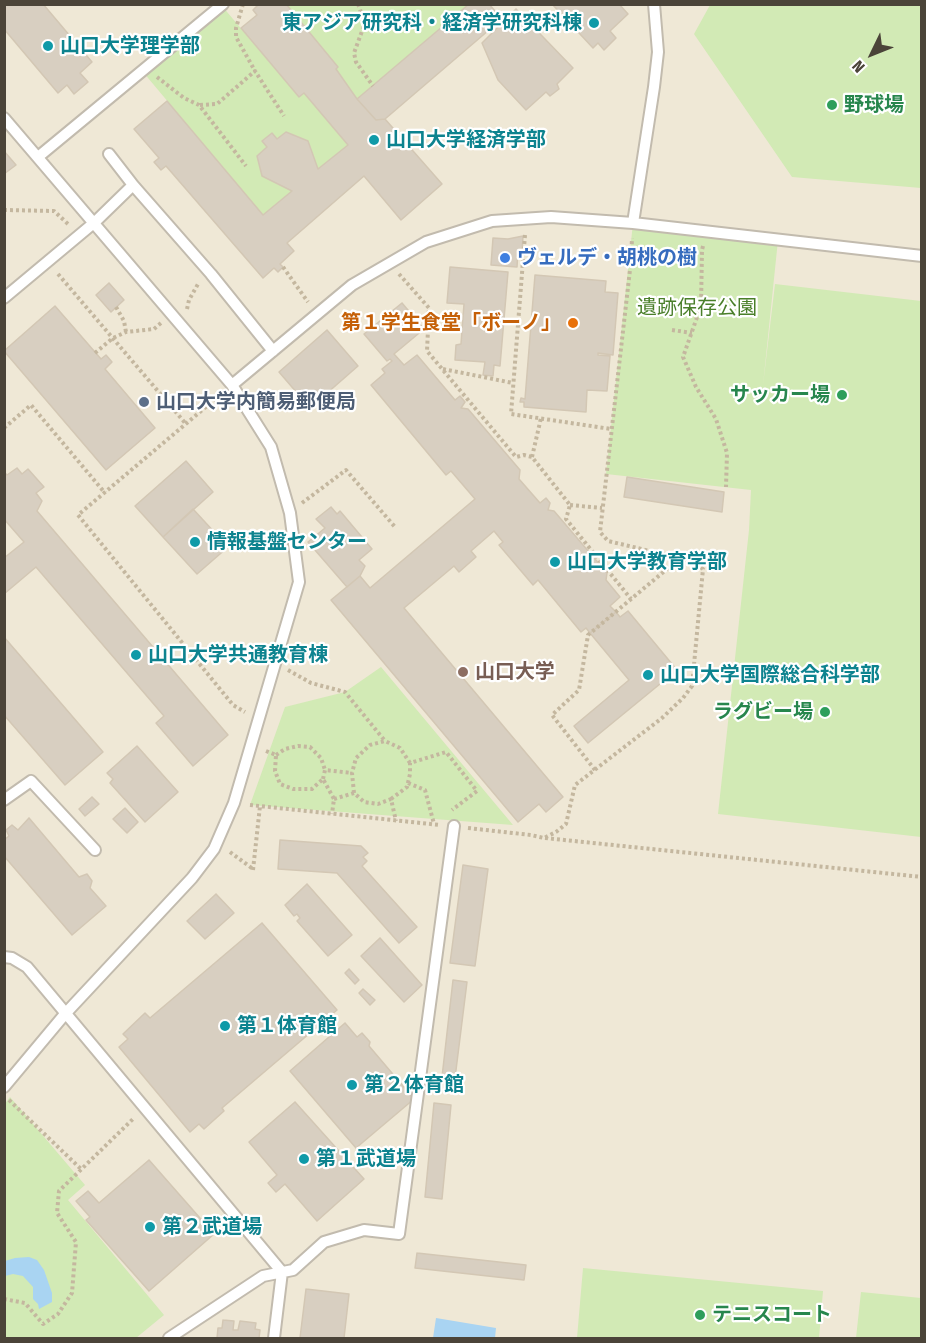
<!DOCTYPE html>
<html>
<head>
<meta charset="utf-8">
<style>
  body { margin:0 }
  #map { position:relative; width:926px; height:1343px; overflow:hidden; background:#f6f3ec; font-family:"Fira Sans Condensed",sans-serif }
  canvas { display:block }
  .frame { position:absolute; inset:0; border:6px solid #4b4439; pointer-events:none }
  .north { position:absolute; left:842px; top:24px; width:60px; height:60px; -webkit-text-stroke:4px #fff; paint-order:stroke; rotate:227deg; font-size:16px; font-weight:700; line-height:24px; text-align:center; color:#4b4439 }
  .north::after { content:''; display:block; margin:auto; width:21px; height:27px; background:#4b4439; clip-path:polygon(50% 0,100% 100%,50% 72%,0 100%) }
</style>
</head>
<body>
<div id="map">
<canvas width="926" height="1343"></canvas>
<div class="frame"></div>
<div class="north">N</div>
</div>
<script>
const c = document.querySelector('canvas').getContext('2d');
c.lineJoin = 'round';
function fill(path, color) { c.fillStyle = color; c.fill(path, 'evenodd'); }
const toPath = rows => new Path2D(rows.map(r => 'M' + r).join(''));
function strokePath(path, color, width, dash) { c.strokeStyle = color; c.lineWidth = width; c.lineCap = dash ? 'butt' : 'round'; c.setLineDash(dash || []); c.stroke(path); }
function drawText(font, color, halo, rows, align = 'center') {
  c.font = font + ' "Fira Sans Condensed","Noto Sans JP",sans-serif'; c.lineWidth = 4.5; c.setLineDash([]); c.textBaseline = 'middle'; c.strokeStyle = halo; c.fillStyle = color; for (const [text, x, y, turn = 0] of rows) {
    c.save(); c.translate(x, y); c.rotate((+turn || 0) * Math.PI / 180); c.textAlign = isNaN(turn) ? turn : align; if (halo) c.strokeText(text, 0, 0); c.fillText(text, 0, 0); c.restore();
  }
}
const education = toPath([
  [5,5,921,5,921,1338,5,1338]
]);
const green = toPath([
  [464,4,466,7,357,99,336,69,338,67,286,5],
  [710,5,921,5,921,188,792,177,694,34],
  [222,6,299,97,304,93,348,145,318,169,308,141,286,132,277,139,272,133,263,141,267,147,257,156,262,176,292,191,263,215,143,72],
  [633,223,778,240,763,385,775,284,921,301,921,837,718,814,749,530,751,490,606,474],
  [381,667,513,825,250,805,285,707,345,692],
  [10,1097,85,1185,68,1200,164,1315,136,1338,5,1338,4,1105],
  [583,1268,823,1291,819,1338,577,1338],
  [861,1292,921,1298,921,1338,856,1338]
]);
const water = toPath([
  [29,1257,37,1260,44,1270,52,1293,52,1302,39,1309,38,1304,33,1299,33,1287,23,1276,13,1274,5,1276,5,1261,15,1258],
  [436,1318,496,1328,495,1338,433,1338]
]);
const building = toPath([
  [4,4,43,4,92,62,80,73,88,82,74,94,67,85,58,93,4,29,4,4],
  [259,4,286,4,338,67,336,69,357,99,376,120,385,119,442,184,401,220,364,176,287,243,294,251,280,264,283,267,278,272,274,268,263,278,166,166,161,170,154,162,159,158,134,129,167,101,263,215,292,191,262,176,257,156,267,147,262,141,272,133,277,139,286,132,308,141,318,169,348,145,304,93,299,97,241,28,257,15,253,10,259,4],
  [469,4,489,4,495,11,491,18,496,24,385,119,376,120,357,99,469,4],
  [552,4,619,4,628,14,610,31,616,38,604,50,598,43,593,48,552,4],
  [516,9,573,68,557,84,559,89,550,96,546,92,526,110,498,80,482,43,516,9],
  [4,151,16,165,4,174,4,151],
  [523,236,522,251,518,250,517,267,491,265,493,238,508,239,523,236],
  [450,267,508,272,500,366,494,365,493,376,483,375,485,362,455,360,456,345,461,344,464,304,447,303,450,267],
  [535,275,606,281,605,292,618,293,613,355,598,353,598,355,610,356,607,391,587,390,586,412,524,407,524,402,520,402,521,398,525,399,535,275],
  [109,283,124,300,111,312,96,295,109,283],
  [402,303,424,329,394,354,404,365,417,355,455,400,460,396,465,402,461,408,468,409,520,470,519,479,540,503,546,498,550,503,548,510,554,511,607,573,606,580,620,597,610,606,616,612,590,633,586,628,581,632,538,580,533,585,499,545,503,542,494,531,471,551,476,557,459,572,454,566,404,608,563,797,546,812,539,804,518,822,331,600,360,576,370,588,475,499,451,471,446,475,371,385,385,373,382,369,392,361,390,359,387,361,364,334,402,303],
  [55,306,101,359,106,355,112,362,105,369,155,428,106,470,4,351,55,306],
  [327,330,358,366,310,408,279,372,327,330],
  [186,461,213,492,163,537,135,506,186,461],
  [17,468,22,474,28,469,44,487,36,493,42,501,37,511,228,735,193,766,156,723,164,716,36,567,4,594,4,558,24,542,4,519,4,472,7,475,17,468],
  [627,477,724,492,722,512,624,497,627,477],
  [331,507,337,514,340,511,372,549,359,560,365,566,360,576,347,587,308,542,325,528,316,519,331,507],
  [193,509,228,547,197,574,163,537,193,509],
  [628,611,677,670,588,743,574,726,629,680,590,633,616,612,620,617,628,611],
  [4,637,103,752,65,785,4,715,4,637],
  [137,746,178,792,145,822,110,783,113,779,107,773,137,746],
  [92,797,99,804,85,816,79,809,92,797],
  [125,808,138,822,127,833,113,819,125,808],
  [29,818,79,877,87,874,92,881,90,888,106,906,72,935,4,856,4,840,9,836,6,830,12,825,18,830,29,818],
  [280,840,361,846,368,853,363,857,367,861,362,866,417,927,399,943,337,873,278,869,280,840],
  [463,865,488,869,475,966,450,963,463,865],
  [307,884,352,935,328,956,297,921,300,918,297,914,294,916,285,905,307,884],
  [216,894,234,913,205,939,187,921,216,894],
  [262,923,337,1010,222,1108,224,1111,204,1129,199,1124,190,1132,119,1047,128,1039,123,1034,145,1013,150,1018,262,923],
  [380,938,422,985,404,1002,361,956,380,938],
  [349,969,359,980,355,984,345,973,349,969],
  [453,980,467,982,455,1078,442,1077,453,980],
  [363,989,375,1000,370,1005,359,993,363,989],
  [345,1023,357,1037,362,1033,370,1042,369,1046,414,1099,356,1148,290,1071,345,1023],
  [295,1102,364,1179,317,1221,285,1184,276,1192,268,1183,277,1175,249,1142,295,1102],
  [434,1103,451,1105,442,1199,425,1197,434,1103],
  [149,1160,214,1234,149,1291,86,1220,90,1217,76,1201,88,1191,99,1203,149,1160],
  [417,1253,526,1265,524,1280,415,1268,417,1253],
  [306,1289,349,1294,344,1338,300,1338,306,1289],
  [223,1320,234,1321,233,1330,238,1330,240,1321,256,1323,255,1329,260,1330,259,1338,217,1338,218,1328,222,1328,223,1320]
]);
const path = toPath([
  [243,4,236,28,236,37,255,71],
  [358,4,365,23,354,53,356,62,373,86],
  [157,77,184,98,199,105,246,166],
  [200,105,217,104,255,71,284,116],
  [4,210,54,211,68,224],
  [525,235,511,414,611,429],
  [703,246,702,250,701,306,683,357,696,387,716,419,727,453,726,487],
  [283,267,308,302],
  [58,274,186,424],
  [399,274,429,308,427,351,516,457,524,455,532,457,570,505,566,519,631,599],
  [116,307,124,321,126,332],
  [187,309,189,300,198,284],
  [672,330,692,333],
  [95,353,113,338,126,332,154,329,161,323],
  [443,369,513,383],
  [220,395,78,515,233,705,245,712],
  [4,428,31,405,105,493],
  [532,457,541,418],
  [302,503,346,470,395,527],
  [570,505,602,508],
  [288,670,311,683,345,692,385,741],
  [266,751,276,755,275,771,280,784,293,789,312,789,323,779,334,799,332,814],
  [276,755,285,749,298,746,310,747,321,758,325,770],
  [595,770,552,715,579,690,588,635,679,559],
  [323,779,325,770,352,773],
  [408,783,425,790,434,824],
  [354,793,352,773,356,758,370,745,385,741,400,748,410,763],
  [334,799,354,793,364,802,378,804,391,799,396,821],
  [391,799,407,787,410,774,410,763,446,752,477,791,452,810],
  [250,805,440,825],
  [468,828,531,835,544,838,556,832,566,824,575,785,662,718,683,698,692,686,703,569,692,561,608,541,600,532,631,261,632,238],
  [545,838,922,877],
  [230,852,253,869],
  [253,870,260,806],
  [9,1100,82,1170],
  [4,1299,25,1303,43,1324,58,1314,72,1293,76,1242,57,1213,59,1191,134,1118]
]);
const lane = toPath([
  [4,118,232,385,271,447,290,513,299,582,234,803,214,849,192,878,65,1014,4,1087],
  [109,154,133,185],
  [38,157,223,4],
  [633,223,654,87,658,52,654,4],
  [4,298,95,222,133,185,211,274,273,351],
  [232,385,352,285,426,242,492,221,551,217,633,223,922,256],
  [4,800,31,781,95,850],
  [4,957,12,958,27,967,282,1272,274,1338],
  [169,1338,263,1276,293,1270,324,1242,364,1230,399,1234,454,826]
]);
const markers = [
  [594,23,6,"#0f9aa8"],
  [48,46,6,"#0f9aa8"],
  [832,105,6,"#2e9e5b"],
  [374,140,6,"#0f9aa8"],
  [505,258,6,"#3f7fe0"],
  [573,323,6,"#e8710a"],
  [842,395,6,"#2e9e5b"],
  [144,402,6,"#5c6f8a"],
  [195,542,6,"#0f9aa8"],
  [555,562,6,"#0f9aa8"],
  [136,655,6,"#0f9aa8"],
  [463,672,6,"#8d6e63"],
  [648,675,6,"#0f9aa8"],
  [825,712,6,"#2e9e5b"],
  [225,1026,6,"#0f9aa8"],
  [352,1085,6,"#0f9aa8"],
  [304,1159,6,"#0f9aa8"],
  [150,1227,6,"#0f9aa8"],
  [700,1315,6,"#2e9e5b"]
];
const cultureNames = [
  ["東アジア研究科・経済学研究科棟",582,23,"right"],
  ["山口大学理学部",60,46],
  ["山口大学経済学部",386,140],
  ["情報基盤センター",207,542],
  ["山口大学教育学部",567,562],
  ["山口大学共通教育棟",148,655],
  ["山口大学国際総合科学部",660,675],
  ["第１体育館",237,1026],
  ["第２体育館",364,1085],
  ["第１武道場",316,1159],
  ["第２武道場",162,1227]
];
const leisureNames = [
  ["野球場",844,105],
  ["サッカー場",830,395,"right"],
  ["ラグビー場",813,712,"right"],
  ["テニスコート",712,1315]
];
const shopNames = [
  ["ヴェルデ・胡桃の樹",517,258]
];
const parkNames = [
  ["遺跡保存公園",697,308]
];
const foodNames = [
  ["第１学生食堂「ボーノ」",561,323]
];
const serviceNames = [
  ["山口大学内簡易郵便局",156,402]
];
const educationNames = [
  ["山口大学",475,672]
];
fill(education, '#efe8d6');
fill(green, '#d2eab5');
fill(water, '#a9d4f2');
fill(building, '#d8cfc1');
strokePath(building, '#d3c7b4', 1.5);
strokePath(lane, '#c2bbae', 14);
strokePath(path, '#c4b79f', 4, [3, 3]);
strokePath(lane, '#fff', 10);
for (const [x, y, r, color] of markers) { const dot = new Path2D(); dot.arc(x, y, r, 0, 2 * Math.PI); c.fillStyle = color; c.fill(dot); strokePath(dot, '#fff', 2); }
drawText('bold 20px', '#0d838f', '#fff', cultureNames, 'left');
drawText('bold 20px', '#27864d', '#fff', leisureNames, 'left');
drawText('bold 20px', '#366cbe', '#fff', shopNames, 'left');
drawText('20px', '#4a7f2a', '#fff', parkNames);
drawText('bold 20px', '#c56008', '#fff', foodNames, 'right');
drawText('bold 20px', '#4e5e75', '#fff', serviceNames, 'left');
drawText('bold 20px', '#785e54', '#fff', educationNames, 'left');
</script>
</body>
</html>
